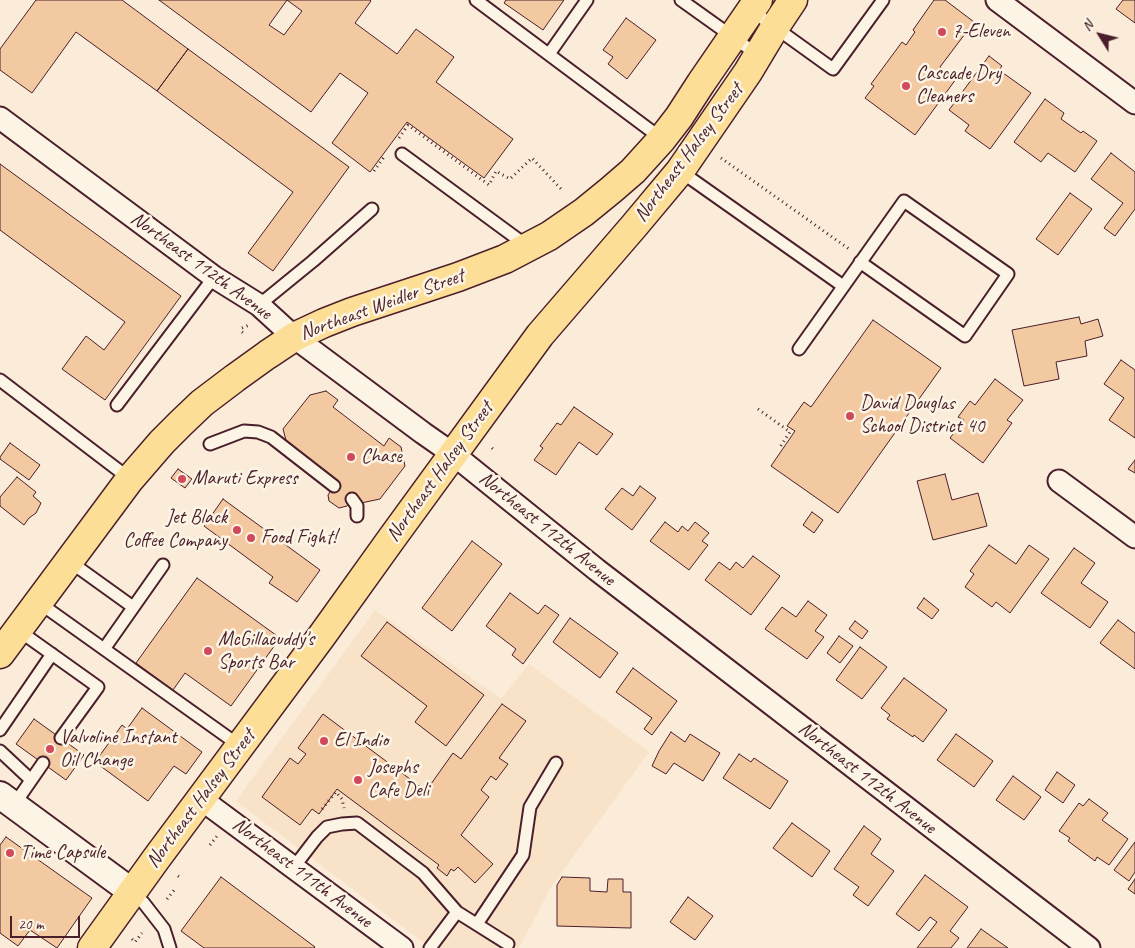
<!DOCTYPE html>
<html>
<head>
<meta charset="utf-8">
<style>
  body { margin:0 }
  #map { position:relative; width:1135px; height:948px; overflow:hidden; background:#faecd8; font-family:Caveat,sans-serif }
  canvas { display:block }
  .north { position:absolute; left:1075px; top:10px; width:50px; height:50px; -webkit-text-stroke:4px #fcf5e5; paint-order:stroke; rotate:306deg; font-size:14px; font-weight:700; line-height:20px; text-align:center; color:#4a1f2b }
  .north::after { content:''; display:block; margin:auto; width:18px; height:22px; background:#4a1f2b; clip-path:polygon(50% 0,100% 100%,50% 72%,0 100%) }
  .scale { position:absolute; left:10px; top:916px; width:70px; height:22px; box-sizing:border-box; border:2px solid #4a1f2b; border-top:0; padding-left:6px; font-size:15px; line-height:18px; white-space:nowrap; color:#4a1f2b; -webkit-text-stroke:4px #fcf5e5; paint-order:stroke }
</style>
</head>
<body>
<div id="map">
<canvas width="1135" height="948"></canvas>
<div class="north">N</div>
<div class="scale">20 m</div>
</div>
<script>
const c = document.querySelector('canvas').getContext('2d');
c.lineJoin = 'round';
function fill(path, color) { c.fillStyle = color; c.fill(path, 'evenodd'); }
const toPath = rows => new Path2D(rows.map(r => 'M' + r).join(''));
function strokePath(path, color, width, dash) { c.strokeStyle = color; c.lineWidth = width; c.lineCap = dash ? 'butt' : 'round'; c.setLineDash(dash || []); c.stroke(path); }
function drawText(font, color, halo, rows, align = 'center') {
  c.font = font + ' Caveat,sans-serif'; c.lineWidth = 5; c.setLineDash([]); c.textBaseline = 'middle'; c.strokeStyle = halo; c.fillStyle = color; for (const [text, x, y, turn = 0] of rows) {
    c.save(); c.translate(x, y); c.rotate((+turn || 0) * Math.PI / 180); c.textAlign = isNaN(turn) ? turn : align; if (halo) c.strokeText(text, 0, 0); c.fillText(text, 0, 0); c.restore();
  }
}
const built = toPath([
  [375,610,501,699,529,664,649,752,551,887,519,948,431,948,236,801]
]);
const building = toPath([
  [36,0,122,0,188,49,157,91,76,32,32,93,0,70,0,49,36,0],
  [159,0,370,0,371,1,355,23,397,54,416,29,454,57,436,82,513,139,484,178,407,122,370,172,332,143,368,93,340,73,311,112,159,0],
  [287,0,302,11,284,35,269,25,287,0],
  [506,0,564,0,543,30,504,3,506,0],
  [934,0,945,0,974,22,940,67,956,79,915,135,865,98,874,86,871,84,902,42,906,45,915,32,913,30,934,0],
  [1123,0,1135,0,1135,23,1116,9,1123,0],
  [626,18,656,40,627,79,608,64,613,57,603,50,626,18],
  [188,49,349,167,273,271,248,253,293,192,157,91,188,49],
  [989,56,1002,66,999,70,1031,93,990,149,965,131,969,125,949,110,989,56],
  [1045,99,1064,113,1061,119,1081,133,1083,131,1097,141,1075,172,1048,153,1041,162,1014,142,1045,99],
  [1111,153,1135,172,1135,209,1115,236,1104,228,1123,203,1091,179,1111,153],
  [0,164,181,296,105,400,62,369,86,336,104,350,125,322,0,230,0,164],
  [1070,193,1092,209,1058,255,1036,239,1070,193],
  [1079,317,1081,324,1098,319,1103,336,1085,341,1087,356,1056,362,1059,379,1024,386,1012,330,1079,317],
  [873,320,941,368,838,513,771,466,795,431,787,426,804,402,811,407,873,320],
  [1121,360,1135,370,1135,438,1109,420,1124,398,1104,384,1121,360],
  [995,379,1023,400,1007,420,1012,423,983,463,950,438,964,420,958,417,970,401,975,405,995,379],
  [326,391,338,400,333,407,384,446,389,438,401,447,405,466,380,499,361,503,353,497,347,506,339,508,329,501,328,495,335,484,288,448,283,429,310,395,326,391],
  [574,407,613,434,597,455,579,442,556,475,534,460,543,448,540,446,557,423,561,425,574,407],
  [10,443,40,465,29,480,0,459,0,457,10,443],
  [1135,460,1135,473,1128,469,1135,460],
  [178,469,192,479,185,488,171,478,178,469],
  [945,474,952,500,978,493,987,526,933,540,917,481,945,474],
  [17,477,36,492,33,496,41,503,36,513,29,518,24,525,0,506,0,497,17,477],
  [640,486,656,498,632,530,605,509,622,488,633,496,640,486],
  [223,499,320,570,297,602,269,583,273,577,204,526,223,499],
  [812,512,823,520,814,533,803,525,812,512],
  [665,522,678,532,682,526,688,531,695,522,709,533,702,541,708,545,689,570,650,541,665,522],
  [472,541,502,564,452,631,422,608,472,541],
  [989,545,1016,564,1029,545,1049,559,1010,613,996,602,992,607,965,587,974,574,970,571,989,545],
  [1074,548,1095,563,1081,583,1108,602,1090,628,1041,593,1074,548],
  [753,556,780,576,751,615,705,580,719,562,730,570,736,562,743,568,753,556],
  [197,578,280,638,231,706,185,673,173,690,136,663,197,578],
  [510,593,538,614,545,605,559,615,523,664,512,655,516,649,486,626,510,593],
  [924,598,939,610,932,619,917,608,924,598],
  [808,601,827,615,815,631,824,637,807,659,765,629,782,607,796,617,808,601],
  [570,618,618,653,600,678,553,642,570,618],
  [1118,620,1135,633,1135,669,1100,643,1118,620],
  [855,621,868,631,862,639,849,629,855,621],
  [387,622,484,695,446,746,415,722,427,706,361,656,387,622],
  [839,636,853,646,840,663,827,653,839,636],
  [860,647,887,667,862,699,836,680,860,647],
  [633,668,677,701,652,735,644,729,652,718,616,692,633,668],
  [904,678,947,710,923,742,914,735,913,737,887,719,890,715,881,708,904,678],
  [502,704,526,721,499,758,508,764,496,780,491,776,481,790,489,797,461,835,493,864,475,883,458,867,454,871,451,869,447,876,437,868,439,865,337,789,319,814,312,809,300,825,262,797,290,758,298,764,306,754,298,748,323,714,426,791,453,753,461,759,502,704],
  [142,708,202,752,186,774,174,766,148,801,95,762,122,725,127,729,142,708],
  [34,719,84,755,66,780,16,744,34,719],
  [671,732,685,742,690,734,720,753,703,781,674,763,666,774,652,766,659,751,671,732],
  [956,734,993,761,974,787,937,760,956,734],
  [739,754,751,762,754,758,788,781,770,809,723,778,739,754],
  [1057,772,1075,785,1063,803,1045,790,1057,772],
  [1013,776,1041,797,1024,820,996,800,1013,776],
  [1089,799,1108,813,1102,820,1128,839,1109,865,1097,857,1095,861,1068,841,1070,838,1059,831,1079,803,1083,806,1089,799],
  [792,823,830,851,812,877,773,848,792,823],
  [864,826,881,839,871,854,894,871,868,906,853,895,859,887,834,869,864,826],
  [6,837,92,898,57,948,30,930,18,946,0,933,0,845,6,837],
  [1135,842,1135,872,1129,881,1114,870,1135,842],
  [925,875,968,907,950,931,959,938,951,948,917,948,937,922,930,917,919,931,896,914,925,875],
  [221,877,315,947,314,948,204,948,181,931,221,877],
  [562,877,590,878,590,891,607,892,608,879,623,879,623,892,631,892,631,928,557,926,557,885,562,877],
  [1135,879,1135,894,1128,889,1135,879],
  [688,897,713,916,695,940,670,922,688,897],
  [981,929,1008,948,967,948,981,929]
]);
const path = toPath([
  [399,138,408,125,489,185,496,171,510,179,532,158,562,190],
  [721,158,849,249],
  [374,171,384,157],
  [242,328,249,325],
  [242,332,246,335],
  [758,409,790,432,780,447],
  [492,448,494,450],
  [322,809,336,792,342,799,344,808],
  [210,845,217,836],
  [178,876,182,879],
  [167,899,175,889],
  [132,939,135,942,142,933]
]);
const service = toPath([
  [476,0,662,139],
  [681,0,758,55],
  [751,10,833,69,883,0],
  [549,54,587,0],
  [402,154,527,246],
  [680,171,843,286],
  [259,305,313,261,372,209],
  [799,349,904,201,1008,274,965,336,860,262],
  [0,380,130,479],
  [117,405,214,277],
  [210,444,244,431,258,432,271,437,334,486],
  [352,499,357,506,357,516],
  [69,561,133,607],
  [38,602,240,746],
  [18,630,98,687,61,738],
  [104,649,163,565],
  [0,730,52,654],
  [0,751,31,780],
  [14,805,43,763],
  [294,867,317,837,327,827,342,824,357,823,423,873,457,912],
  [132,892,143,902,164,929,170,948],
  [477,924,523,855,530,807,556,763],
  [430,948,457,912,508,944]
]);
const minor = toPath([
  [997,0,1135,103],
  [0,118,214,277,259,305,294,337,423,433,453,454,597,570,1089,948],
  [1059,481,1135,537],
  [201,799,402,948]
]);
const tertiary = toPath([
  [0,795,132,892]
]);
const primary = toPath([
  [0,654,130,479,162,442,181,423,202,403,235,378,267,355,294,337,324,323,352,312,458,277,505,259,549,236,584,212,611,190,633,171,662,139,679,117,701,83,758,0],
  [92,948,156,859,321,637,392,538,540,335,634,226,680,171,748,72,775,27,793,0]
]);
const markers = [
  [942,32,5,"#d1495b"],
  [906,86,5,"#d1495b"],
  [850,416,5,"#d1495b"],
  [351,457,5,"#d1495b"],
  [182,479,5,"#d1495b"],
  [237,530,5,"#d1495b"],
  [251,538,5,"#d1495b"],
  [208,651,5,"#d1495b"],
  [324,741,5,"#d1495b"],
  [50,749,5,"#d1495b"],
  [358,780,5,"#d1495b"],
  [10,853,5,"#d1495b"]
];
const poiNames = [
  ["7-Eleven",952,32],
  ["Cascade Dry",916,74],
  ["Cleaners",916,97],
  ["David Douglas",860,404],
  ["School District 40",860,427],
  ["Chase",361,457],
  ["Maruti Express",192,479],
  ["Jet Black",227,518,"right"],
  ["Coffee Company",227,541,"right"],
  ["Food Fight!",261,538],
  ["McGillacuddy's",218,640],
  ["Sports Bar",218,663],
  ["Valvoline Instant",60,738],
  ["Oil Change",60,761],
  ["El Indio",334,741],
  ["Josephs",368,768],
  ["Cafe Deli",368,791],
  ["Time Capsule",20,853]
];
const streetNames = [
  ["Northeast Halsey Street",689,153,-53],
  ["Northeast 112th Avenue",201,266,36],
  ["Northeast Weidler Street",382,305,-20],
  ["Northeast Halsey Street",440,472,-54],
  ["Northeast 112th Avenue",547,529,39],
  ["Northeast 112th Avenue",867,778,38],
  ["Northeast Halsey Street",201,799,-53],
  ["Northeast 111th Avenue",302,873,37]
];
fill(built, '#f8e2c8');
fill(building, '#f3c9a2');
strokePath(building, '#4a1f2b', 1);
strokePath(service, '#4a1f2b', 15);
strokePath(minor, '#4a1f2b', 25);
strokePath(tertiary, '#4a1f2b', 30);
strokePath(primary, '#4a1f2b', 31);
strokePath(path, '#4a1f2b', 3, [1, 4]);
strokePath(service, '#fcf5e5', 11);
strokePath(minor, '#fcf5e5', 21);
strokePath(tertiary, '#fcf5e5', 26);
strokePath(primary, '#fcde96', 28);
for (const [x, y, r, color] of markers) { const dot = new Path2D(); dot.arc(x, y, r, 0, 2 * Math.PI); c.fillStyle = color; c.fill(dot); strokePath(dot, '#fcf5e5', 2); }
drawText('20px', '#4a1f2b', '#fcf5e5', poiNames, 'left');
drawText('20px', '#4a1f2b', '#fcf5e5', streetNames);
</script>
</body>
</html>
